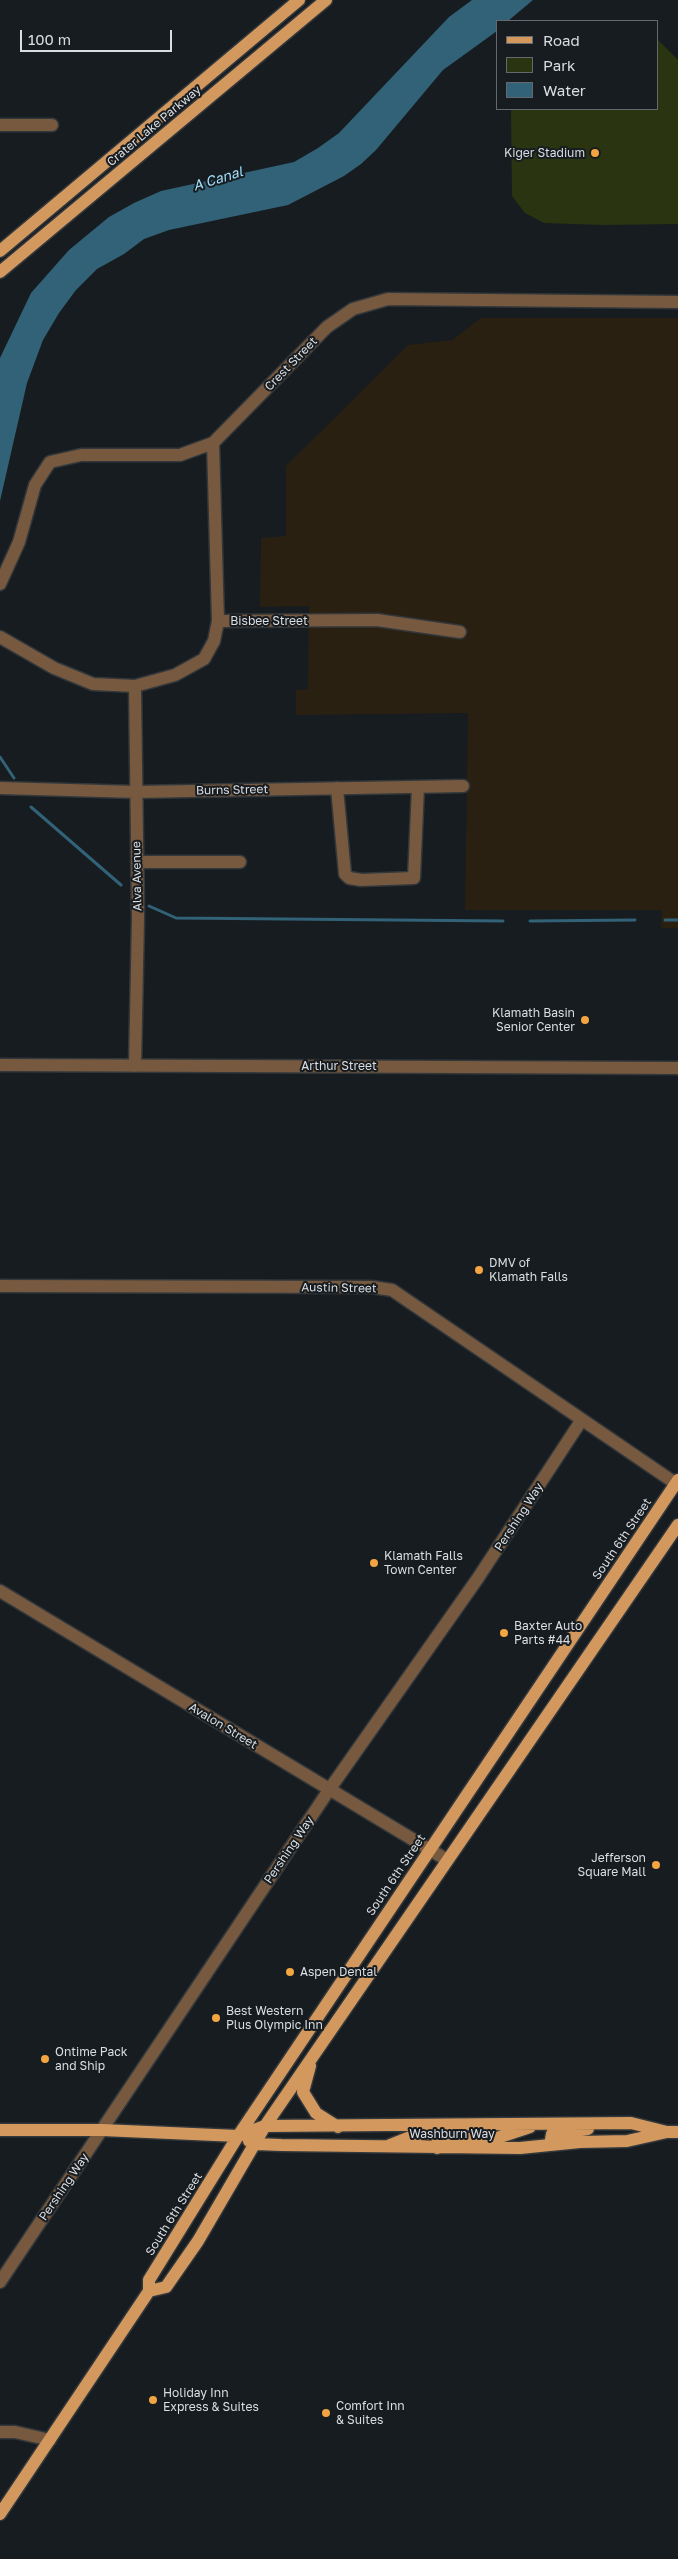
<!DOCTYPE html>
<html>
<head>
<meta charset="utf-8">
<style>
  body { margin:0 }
  #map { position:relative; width:678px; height:2559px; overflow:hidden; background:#171c20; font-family:"Golos Text",sans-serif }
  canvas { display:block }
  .legend { position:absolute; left:496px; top:20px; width:162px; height:90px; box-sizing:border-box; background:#171c20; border:1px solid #65696d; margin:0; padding:6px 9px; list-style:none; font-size:15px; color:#dadde1 }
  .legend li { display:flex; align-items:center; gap:10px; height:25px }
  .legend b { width:25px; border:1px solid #65696d }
  .scale { position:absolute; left:20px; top:30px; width:152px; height:22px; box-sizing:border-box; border:2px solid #dadde1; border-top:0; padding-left:6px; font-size:15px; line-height:18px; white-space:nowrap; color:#dadde1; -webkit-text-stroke:4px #171c20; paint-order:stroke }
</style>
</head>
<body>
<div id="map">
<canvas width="678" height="2559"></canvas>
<ul class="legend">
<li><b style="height:6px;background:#d3985d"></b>Road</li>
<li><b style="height:14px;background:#2b3410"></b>Park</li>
<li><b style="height:14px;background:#326277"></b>Water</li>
</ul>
<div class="scale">100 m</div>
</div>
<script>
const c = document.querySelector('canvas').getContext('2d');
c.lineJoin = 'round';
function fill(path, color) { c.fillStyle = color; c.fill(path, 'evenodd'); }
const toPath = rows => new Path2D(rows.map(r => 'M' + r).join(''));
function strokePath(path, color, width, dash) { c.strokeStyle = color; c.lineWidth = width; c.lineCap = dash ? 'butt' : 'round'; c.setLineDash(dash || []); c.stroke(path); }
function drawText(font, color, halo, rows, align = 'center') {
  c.font = font + ' "Golos Text",sans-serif'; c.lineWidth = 4; c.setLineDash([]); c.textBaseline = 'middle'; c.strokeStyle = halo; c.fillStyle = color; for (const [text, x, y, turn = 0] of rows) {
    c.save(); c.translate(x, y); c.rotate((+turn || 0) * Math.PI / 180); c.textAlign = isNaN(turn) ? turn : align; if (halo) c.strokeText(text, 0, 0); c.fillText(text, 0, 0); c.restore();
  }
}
const commercial = toPath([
  [481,318,678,318,678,928,661,928,662,910,465,910,468,713,296,715,296,690,308,689,309,606,260,607,261,538,286,536,286,466,408,345,452,340]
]);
const green = toPath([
  [657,39,678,60,678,224,604,225,544,223,525,213,512,196,511,109,657,109]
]);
const water = toPath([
  [472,0,533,0,508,21,497,21,497,31,443,70,376,150,361,164,344,176,288,205,169,230,144,239,124,254,97,269,76,290,59,313,43,340,27,383,0,501,0,358,31,293,69,250,109,217,134,203,161,191,294,162,318,148,339,133,449,17]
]);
const stream = toPath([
  [0,757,14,778],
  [31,807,121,885],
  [149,906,176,918,503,921],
  [665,920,678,920],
  [530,921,635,920]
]);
const minor = toPath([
  [0,125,52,125],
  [0,584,19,542,35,485,50,462,81,455,180,455,213,443,327,327,353,309,388,299,678,302],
  [218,621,377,620,460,632],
  [0,637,54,668,93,684,135,686,175,675,204,659,214,641,218,621,213,443],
  [135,686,138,918,135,1066],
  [0,788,136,792,463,786],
  [337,788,345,874,349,878,361,880,414,878,418,787],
  [137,862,240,862],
  [0,1065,678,1068],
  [0,1286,372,1287,392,1290,678,1485],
  [0,1591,447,1860],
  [0,2282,329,1790,478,1578,581,1421],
  [0,2432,15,2432,50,2440]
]);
const major = toPath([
  [0,251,299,0],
  [0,272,326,0],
  [310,2066,303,2092,316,2113,338,2127],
  [0,2130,102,2130,238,2136,265,2126,631,2123,667,2132],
  [249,2141,256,2144,281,2145,520,2148,580,2142,627,2141,667,2132,678,2132],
  [390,2145,415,2135,448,2133],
  [550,2145,552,2134,588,2129],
  [437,2148,438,2139,494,2139,530,2127],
  [149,2291,166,2287,198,2241,265,2126,678,1525],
  [0,2514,149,2291,149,2280,238,2136,678,1480]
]);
const markers = [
  [595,153,5,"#f2a541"],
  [585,1020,5,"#f2a541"],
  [479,1270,5,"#f2a541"],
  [374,1563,5,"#f2a541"],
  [504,1633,5,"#f2a541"],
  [656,1865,5,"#f2a541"],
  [290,1972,5,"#f2a541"],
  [216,2018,5,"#f2a541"],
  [45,2059,5,"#f2a541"],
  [153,2400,5,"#f2a541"],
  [326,2413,5,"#f2a541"]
];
const streetNames = [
  ["Crater Lake Parkway",154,126,-40],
  ["Crest Street",291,364,-46],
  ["Bisbee Street",269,621],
  ["Burns Street",232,790,-1],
  ["Alva Avenue",137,876,-91],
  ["Arthur Street",339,1066],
  ["Austin Street",339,1288,1],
  ["Pershing Way",519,1517,-57],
  ["South 6th Street",622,1539,-56],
  ["Avalon Street",223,1726,31],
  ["Pershing Way",289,1850,-56],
  ["South 6th Street",396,1875,-56],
  ["Washburn Way",452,2134],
  ["Pershing Way",64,2187,-56],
  ["South 6th Street",174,2214,-58]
];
const poiNames = [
  ["Kiger Stadium",585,153,"right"],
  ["Klamath Basin",575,1013,"right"],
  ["Senior Center",575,1027,"right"],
  ["DMV of",489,1263],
  ["Klamath Falls",489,1277],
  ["Klamath Falls",384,1556],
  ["Town Center",384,1570],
  ["Baxter Auto",514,1626],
  ["Parts #44",514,1640],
  ["Jefferson",646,1858,"right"],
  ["Square Mall",646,1872,"right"],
  ["Aspen Dental",300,1972],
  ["Best Western",226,2011],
  ["Plus Olympic Inn",226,2025],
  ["Ontime Pack",55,2052],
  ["and Ship",55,2066],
  ["Holiday Inn",163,2393],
  ["Express & Suites",163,2407],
  ["Comfort Inn",336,2406],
  ["& Suites",336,2420]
];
const waterNames = [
  ["A Canal",218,179,-17]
];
fill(commercial, '#2a2011');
fill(green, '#2b3410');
fill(water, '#326277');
strokePath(stream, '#326277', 3);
strokePath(minor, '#32373b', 15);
strokePath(major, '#32373b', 15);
strokePath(minor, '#76593e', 12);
strokePath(major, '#d3985d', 12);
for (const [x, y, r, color] of markers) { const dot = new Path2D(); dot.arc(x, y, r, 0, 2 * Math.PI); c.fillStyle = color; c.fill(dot); strokePath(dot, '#171c20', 2); }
drawText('12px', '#dadde1', '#171c20', streetNames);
drawText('12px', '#dadde1', '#171c20', poiNames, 'left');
drawText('italic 14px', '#a3dffd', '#171c20', waterNames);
</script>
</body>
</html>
